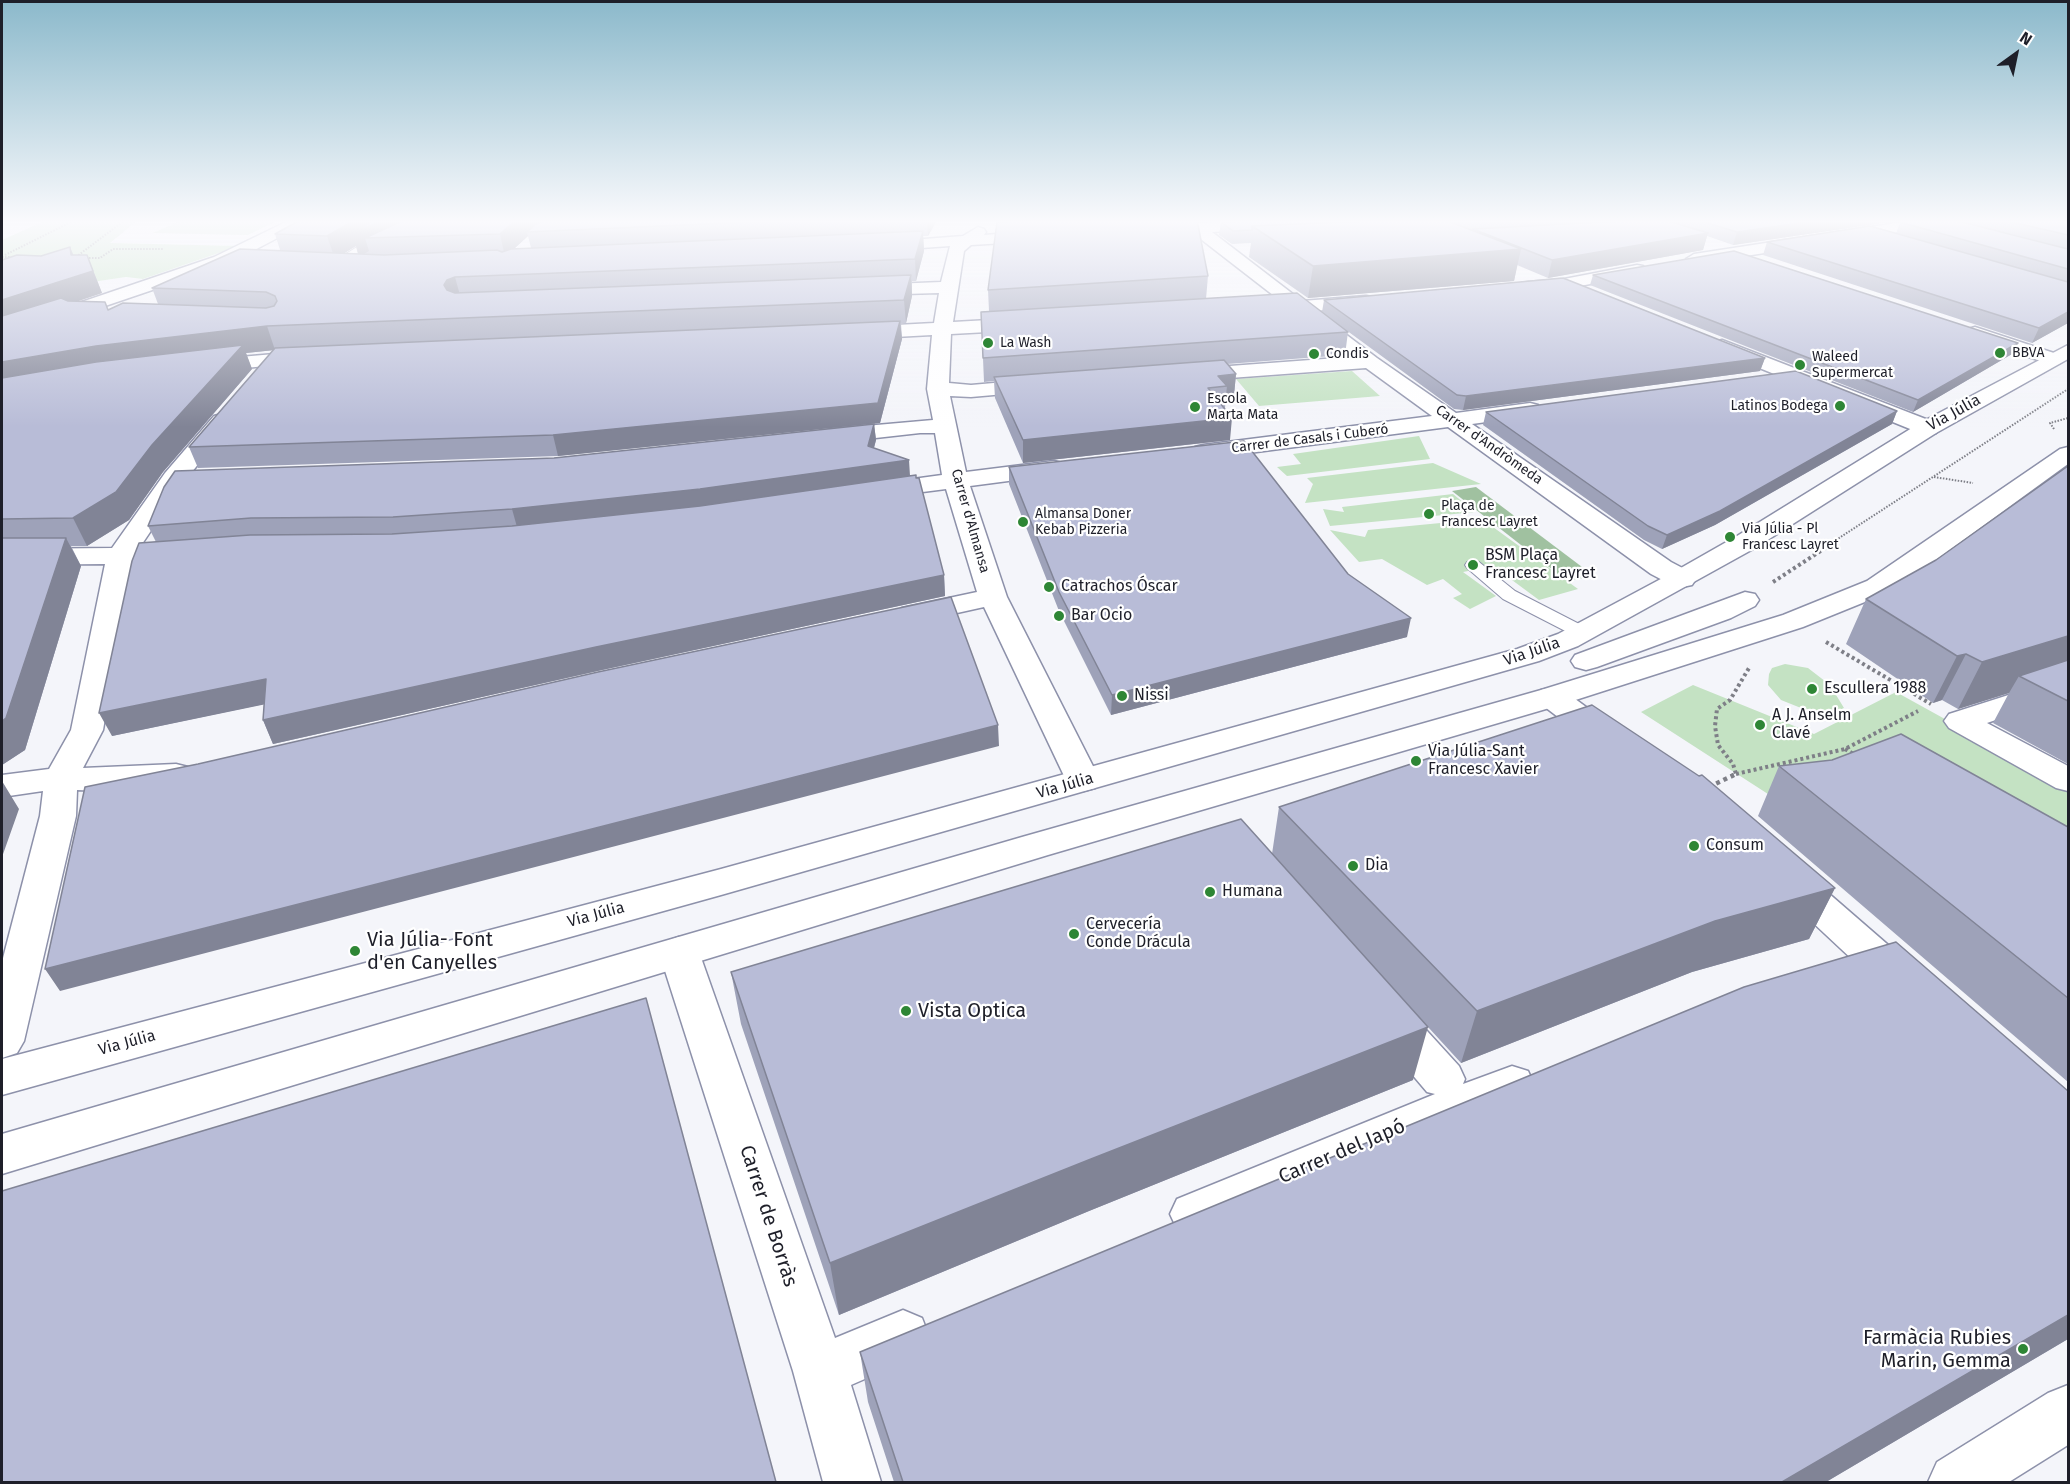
<!DOCTYPE html>
<html>
<head>
<meta charset="utf-8">
<style>
  body { margin:0 }
  #map { position:relative; width:2070px; height:1484px; overflow:hidden; background:#f4f5fa; font-family:"Fira Sans",sans-serif }
  canvas { display:block }
  .frame { position:absolute; inset:0; border:3px solid #1e1f29; pointer-events:none }
  .north { position:absolute; left:1986px; top:24px; width:60px; height:60px; -webkit-text-stroke:4px #fff; paint-order:stroke; rotate:33deg; font-size:16px; font-weight:700; line-height:24px; text-align:center; color:#1e1f29 }
  .north::after { content:''; display:block; margin:auto; width:21px; height:27px; background:#1e1f29; clip-path:polygon(50% 0,100% 100%,50% 72%,0 100%) }
</style>
</head>
<body>
<div id="map">
<canvas width="2070" height="1484"></canvas>
<div class="frame"></div>
<div class="north">N</div>
</div>
<script>
const c = document.querySelector('canvas').getContext('2d');
c.lineJoin = 'round';
function fill(path, color) { c.fillStyle = color; c.fill(path, 'evenodd'); }
const toPath = rows => new Path2D(rows.map(r => 'M' + r).join(''));
function strokePath(path, color, width, dash) { c.strokeStyle = color; c.lineWidth = width; c.lineCap = dash ? 'butt' : 'round'; c.setLineDash(dash || []); c.stroke(path); }
function drawText(font, color, halo, rows, align = 'center') {
  c.font = font + ' "Fira Sans",sans-serif'; c.lineWidth = 4.5; c.setLineDash([]); c.textBaseline = 'middle'; c.strokeStyle = halo; c.fillStyle = color; for (const [text, x, y, turn = 0] of rows) {
    c.save(); c.translate(x, y); c.rotate((+turn || 0) * Math.PI / 180); c.textAlign = isNaN(turn) ? turn : align; if (halo) c.strokeText(text, 0, 0); c.fillText(text, 0, 0); c.restore();
  }
}
const green = toPath([
  [47,220,138,220,110,243,239,246,143,279,126,277,2,295,2,240],
  [182,220,278,220,248,235,153,233],
  [1352,371,1380,396,1259,406,1236,379],
  [1419,436,1430,459,1287,476,1277,467,1301,464,1293,454],
  [1433,463,1481,484,1305,503,1313,484,1307,478],
  [1453,494,1475,512,1330,526,1323,509,1344,512,1342,507],
  [1482,519,1578,589,1539,600,1493,566,1463,572,1496,596,1470,609,1453,598,1462,594,1443,579,1427,585,1382,559,1359,562,1330,530,1365,537,1368,530],
  [1785,664,1808,668,1830,685,1844,708,1832,714,1801,708,1781,700,1768,685,1769,674,1772,668],
  [1693,685,1814,734,1896,692,2068,787,2068,894,1785,805,1641,712]
]);
const water = toPath([
  [1476,487,1594,576,1567,581,1452,491]
]);
const pathFar2 = toPath([
  [5,255,75,220],
  [2,257,16,257],
  [76,257,125,220],
  [86,258,100,258,113,249,163,249],
  [2054,429,2050,423,2068,418],
  [1934,477,1973,483],
  [1836,540,2068,389]
]);
const pathFar1 = toPath([
  [1773,582,1839,539],
  [1826,642,1931,704],
  [1845,749,1855,755],
  [1736,774,1845,749,1918,711],
  [1731,776,1736,774,1733,764,1718,745,1715,726,1717,709,1730,700,1749,668]
]);
const path = toPath([
  [1709,787,1734,775]
]);
const lane = toPath([
  [400,220,411,220,334,269,325,267,400,220],
  [1473,560,1479,562,1515,591,1587,628,1590,632,1587,636,1581,637,1575,636,1503,599,1467,568,1465,565,1467,562,1473,560]
]);
const street = toPath([
  [290,220,309,220,306,223,226,265,2,341,2,329,214,257,290,220],
  [1267,220,1361,220,1359,223,1354,225,1212,232,1302,301,1366,296,1372,297,1375,301,1372,305,1366,306,1315,311,1377,358,1456,413,1530,403,1538,405,1541,410,1538,415,1472,424,1671,562,1692,573,1696,579,1692,585,1682,587,1672,585,1651,574,1448,427,1203,459,1195,457,1191,452,1195,447,1203,445,1432,416,1366,368,1189,381,1182,379,1179,375,1182,371,1189,369,1351,357,1294,312,1261,313,1259,309,1261,305,1282,302,1193,233,1153,235,1145,230,1153,225,1267,220],
  [1916,220,1952,220,1944,225,1694,264,1686,259,1694,254,1916,220],
  [978,227,984,229,986,232,984,235,1039,231,1047,236,1039,241,971,245,964,251,953,322,1025,318,1032,320,1034,324,1032,328,1025,330,951,334,949,383,971,385,1039,379,1046,381,1049,385,1046,389,1039,391,971,397,950,396,966,472,1054,461,1062,463,1066,468,1062,473,1054,475,970,486,1007,597,1100,780,1095,788,1083,791,1071,788,1066,780,984,607,912,623,902,620,898,614,902,608,977,592,946,489,876,498,867,496,864,491,867,486,876,484,942,475,935,433,920,433,831,443,823,441,820,436,823,431,831,429,933,420,927,389,932,335,858,339,851,337,848,333,851,329,858,327,934,323,939,293,868,295,862,294,859,290,862,286,868,285,941,282,950,246,878,251,870,246,872,243,963,236,978,227],
  [1637,265,1643,266,1646,270,1643,274,1564,289,1528,292,1522,291,1519,287,1522,283,1528,282,1564,279,1637,265],
  [1975,327,2060,355,2063,359,2060,363,2053,365,1968,337,1965,333,1968,329,1975,327],
  [1722,340,1936,423,1939,428,1936,433,1928,435,1920,433,1715,350,1712,346,1715,342,1722,340],
  [309,351,316,353,319,357,316,361,205,372,198,370,195,366,198,362,205,360,309,351],
  [222,414,230,416,233,421,183,483,140,547,180,544,189,546,193,552,189,558,180,560,132,563,103,730,83,768,176,764,188,767,193,775,188,783,176,786,100,791,77,790,76,816,24,1041,17,1053,2,1058,2,962,40,816,43,791,2,797,2,775,49,769,71,730,105,564,2,565,2,549,112,548,165,473,214,416,222,414],
  [1745,592,1755,594,1759,600,1755,606,1731,618,1597,667,1586,670,1575,667,1571,661,1575,655,1745,592],
  [2068,676,2068,695,1987,723,2068,766,2068,791,2056,788,1949,728,1944,721,1949,714,2068,676],
  [1552,688,1563,690,1620,732,1624,739,1620,746,1608,749,1596,746,1541,704,1536,697,1541,690,1552,688],
  [1791,868,1804,872,1917,970,1923,981,1917,992,1902,996,1887,992,1778,890,1772,881,1778,872,1791,868],
  [679,937,693,942,699,952,835,1338,903,1310,922,1318,929,1336,922,1354,851,1385,881,1482,823,1482,793,1371,659,952,665,942,679,937],
  [1392,1005,1407,1009,1459,1066,1465,1079,1463,1084,1512,1066,1528,1071,1534,1084,1528,1097,1450,1127,1211,1229,1194,1236,1177,1229,1170,1214,1177,1199,1435,1094,1427,1092,1377,1033,1371,1021,1377,1009,1392,1005],
  [2068,1385,2068,1445,2009,1482,1928,1482,1937,1462,2048,1393,2068,1385]
]);
const secondary = toPath([
  [2068,345,2068,359,1936,433,1755,548,1578,646,1539,661,721,895,2,1095,2,1059,721,869,1517,649,1558,634,1672,573,1737,536,1920,423,2068,345],
  [2068,447,2068,464,1918,573,1887,593,1803,627,1563,704,1048,855,2,1174,2,1134,1022,837,1541,690,1783,615,1867,581,2060,449,2068,447]
]);
const wall = toPath([
  [300,220,937,220,928,236,923,236,924,251,916,281,912,281,912,296,906,323,901,323,902,339,880,423,558,456,198,468,189,447,274,350,246,353,252,369,163,472,129,520,87,546,71,546,81,566,25,750,2,765,2,260,87,255,102,293,78,301,108,310,158,304,152,288,280,250,275,234],
  [528,236,531,248,514,249,527,237],
  [356,246,358,254,344,253],
  [1000,220,1243,220,1199,222,1198,221,1208,276,1206,299,1322,312,1324,300,1765,358,1760,371,1463,410,1454,409,1346,330,1348,332,1345,355,1227,364,1236,374,1234,395,1226,396,1225,408,1223,408,1230,440,1023,463,995,398,994,381,984,382,981,312,989,311,988,290],
  [1263,220,1903,220,1733,245,1707,236,1703,250,1548,278,1517,265,1514,281,1308,298,1249,257,1251,243,1232,244,1219,235,1221,222],
  [1913,220,2068,220,2068,323,2032,343,1763,255,1767,242,1896,234,1900,222],
  [1593,275,2018,343,2012,354,1913,412,1590,285],
  [1897,411,1892,424,1715,525,1662,549,1644,540,1483,425,1486,412],
  [874,424,876,440,874,448,910,475,944,575,945,596,602,670,273,744,263,720,264,704,112,736,156,542,148,526,554,458],
  [2068,466,2068,764,1993,723,2009,693,1958,709,1942,700,1933,703,1846,644,1866,599,1936,560],
  [1009,467,1407,637,1111,715,1059,611,1009,484],
  [1779,766,2068,827,2068,1082,1758,816],
  [1279,807,1835,888,1809,939,1692,972,1461,1063,1385,980,1413,1080,1089,1211,839,1315,741,1024,731,972,1272,854],
  [2068,1091,2068,1339,1826,1482,894,1482,868,1402,860,1352]
]);
const shadedWall = toPath([
  [355,220,411,220,365,238,369,251,359,257,356,246,335,259,327,236],
  [516,220,561,220,527,232,528,236,505,257,500,234],
  [927,220,937,220,928,236],
  [1821,220,1903,220,1733,245,1737,232],
  [923,231,924,251,916,281,915,259],
  [1708,233,1703,250,1548,278,1552,260],
  [70,247,79,268,87,255,102,293,2,327,2,300,71,255],
  [1521,249,1514,281,1308,298,1313,266],
  [911,275,912,296,906,323,904,300],
  [455,277,461,299,453,302,444,285,447,280],
  [2068,312,2068,323,2032,343,2039,328],
  [900,321,902,339,880,423,558,456,553,435],
  [267,326,275,350,246,353,252,369,163,472,129,520,87,546,73,518,2,390,2,362,96,346],
  [2018,343,2012,354,1913,412,1918,400],
  [1765,358,1760,371,1463,410,1466,396],
  [1236,374,1234,395,1226,396,1227,386,1218,376],
  [1897,411,1892,424,1715,525,1662,549,1667,535],
  [1232,418,1230,440,1023,463,1023,440],
  [874,424,876,440,870,462,868,446],
  [909,460,910,476,703,506,517,527,512,509],
  [66,538,81,566,25,750,2,765,2,721],
  [944,575,945,596,602,670,273,744,263,720,596,647],
  [1411,618,1407,637,1111,715,1112,695],
  [2068,636,2068,674,2019,676,2009,693,1958,709,1982,662],
  [1966,654,1942,700,1933,703,1957,656],
  [266,679,276,702,112,736,99,713],
  [998,725,999,746,60,991,45,969],
  [2,781,19,809,2,857],
  [1835,888,1809,939,1692,972,1461,1063,1477,1011,1715,921],
  [1428,1027,1413,1080,1089,1211,839,1315,830,1263,1091,1159],
  [2068,1315,2068,1339,1826,1482,1782,1482]
]);
const building = toPath([
  [300,220,355,220,327,236,275,234,300,220],
  [374,220,382,220,352,234,374,220],
  [404,220,516,220,500,234,365,238,404,220],
  [544,220,794,220,527,232,536,224,544,220],
  [1036,220,1197,220,1208,276,988,290,997,222,1036,220],
  [1263,220,1391,220,1252,226,1252,230,1233,231,1221,222,1263,220],
  [1391,220,1445,220,1521,249,1313,266,1252,226,1391,220],
  [1640,220,1665,220,1708,233,1552,260,1473,229,1640,220],
  [1698,220,1821,220,1737,232,1698,220],
  [1913,220,1954,220,2068,249,2068,269,1900,222,1913,220],
  [2003,220,2068,220,2068,235,2003,220],
  [1870,226,2068,282,2068,312,2039,328,1767,242,1870,226],
  [923,231,915,259,455,277,447,280,444,285,447,290,455,293,911,275,904,300,267,326,96,346,2,362,2,316,61,298,68,301,105,302,108,310,123,303,266,308,274,306,277,301,275,296,266,292,152,288,240,249,384,255,497,250,502,252,511,249,923,231],
  [70,247,71,255,87,255,93,271,2,300,2,260,17,255,41,256,70,247],
  [1734,251,2018,343,1918,400,1593,275,1734,251],
  [1563,278,1765,358,1466,396,1457,395,1324,300,1563,278],
  [1297,293,1348,332,983,358,981,312,1297,293],
  [900,321,878,403,553,435,189,447,275,348,900,321],
  [243,345,152,445,116,492,73,518,2,519,2,378,96,362,243,345],
  [1224,360,1236,374,1218,376,1227,386,1208,388,1232,418,1023,440,994,377,1224,360],
  [1796,371,1897,411,1720,511,1667,535,1648,526,1486,412,1796,371],
  [874,424,868,446,909,460,700,489,512,509,393,517,251,518,148,526,164,487,175,471,554,458,874,424],
  [1244,441,1348,574,1411,618,1112,695,1059,592,1009,467,1244,441],
  [2068,466,2068,636,1982,662,1966,654,1957,656,1866,599,1936,560,2068,466],
  [916,475,916,478,919,478,944,575,596,647,263,720,266,679,99,713,132,561,139,543,250,535,392,534,512,526,700,506,916,475],
  [2,538,66,538,6,718,2,721,2,538],
  [951,597,998,725,45,969,85,787,198,764,598,672,951,597],
  [2068,660,2068,701,2019,676,2068,660],
  [1592,705,1699,776,1702,775,1835,888,1715,921,1477,1011,1279,807,1592,705],
  [1901,734,2068,827,2068,998,1779,766,1832,760,1901,734],
  [1241,819,1428,1027,1091,1159,830,1263,731,972,1241,819],
  [1896,942,2068,1091,2068,1315,1782,1482,903,1482,860,1352,1744,987,1896,942],
  [646,998,776,1482,2,1482,2,1191,646,998]
]);
const markers = [
  [988,343,6,"#2e8635"],
  [2000,353,6,"#2e8635"],
  [1314,354,6,"#2e8635"],
  [1800,365,6,"#2e8635"],
  [1840,406,6,"#2e8635"],
  [1195,407,6,"#2e8635"],
  [1429,514,6,"#2e8635"],
  [1023,522,6,"#2e8635"],
  [1730,537,6,"#2e8635"],
  [1473,565,6,"#2e8635"],
  [1049,587,6,"#2e8635"],
  [1059,616,6,"#2e8635"],
  [1812,689,6,"#2e8635"],
  [1122,696,6,"#2e8635"],
  [1760,725,6,"#2e8635"],
  [1416,761,6,"#2e8635"],
  [1694,846,6,"#2e8635"],
  [1353,866,6,"#2e8635"],
  [1210,892,6,"#2e8635"],
  [1074,934,6,"#2e8635"],
  [355,951,6,"#2e8635"],
  [906,1011,6,"#2e8635"],
  [2023,1349,6,"#2e8635"]
];
const farPoinames = [
  ["La Wash",1000,343],
  ["BBVA",2012,353],
  ["Condis",1326,354],
  ["Waleed",1812,357],
  ["Supermercat",1812,373],
  ["Escola",1207,399],
  ["Marta Mata",1207,415],
  ["Latinos Bodega",1828,406,"right"],
  ["Plaça de",1441,506],
  ["Francesc Layret",1441,522],
  ["Almansa Doner",1035,514],
  ["Kebab Pizzeria",1035,530],
  ["Via Júlia - Pl",1742,529],
  ["Francesc Layret",1742,545]
];
const farStreetnames = [
  ["Carrer de Casals i Cuberó",1310,439,-7],
  ["Carrer d'Andròmeda",1489,445,35],
  ["Carrer d'Almansa",970,521,74]
];
const streetNames = [
  ["Via Júlia",1954,413,-29],
  ["Via Júlia",1532,652,-19],
  ["Via Júlia",1065,786,-16],
  ["Via Júlia",596,915,-15],
  ["Via Júlia",127,1043,-15]
];
const poiNames = [
  ["BSM Plaça",1485,556],
  ["Francesc Layret",1485,574],
  ["Catrachos Óscar",1061,587],
  ["Bar Ocio",1071,616],
  ["Escullera 1988",1824,689],
  ["Nissi",1134,696],
  ["A J. Anselm",1772,716],
  ["Clavé",1772,734],
  ["Via Júlia-Sant",1428,752],
  ["Francesc Xavier",1428,770],
  ["Consum",1706,846],
  ["Dia",1365,866],
  ["Humana",1222,892],
  ["Cervecería",1086,925],
  ["Conde Drácula",1086,943]
];
const nearPoinames = [
  ["Via Júlia- Font",367,940],
  ["d'en Canyelles",367,963],
  ["Vista Optica",918,1011],
  ["Farmàcia Rubies",2011,1338,"right"],
  ["Marin, Gemma",2011,1361,"right"]
];
const nearStreetnames = [
  ["Carrer del Japó",1342,1152,-23],
  ["Carrer de Borràs",768,1216,72]
];
fill(green, '#c4e2c3');
fill(water, '#a0c1a0');
strokePath(lane, '#8d91aa', 2);
strokePath(street, '#8d91aa', 3);
strokePath(secondary, '#8d91aa', 3);
strokePath(pathFar2, '#7e7f87', 2, [1.5, 1.5]);
strokePath(pathFar1, '#7e7f87', 4, [3, 3]);
strokePath(path, '#7e7f87', 4.5, [4, 4]);
fill(lane, '#fff');
fill(street, '#fff');
fill(secondary, '#fff');
fill(wall, '#9ea2b9');
fill(shadedWall, '#818496');
fill(building, '#b8bcd7');
strokePath(building, '#818496', 1.5);
const sky = c.createLinearGradient(0, 0, 0, 427);
sky.addColorStop(0, '#8bb9cb');
sky.addColorStop(0.52, '#fafafd');
sky.addColorStop(1, '#fafafd00');
c.fillStyle = sky;
c.fillRect(0, 0, 2070, 427);
for (const [x, y, r, color] of markers) { const dot = new Path2D(); dot.arc(x, y, r, 0, 2 * Math.PI); c.fillStyle = color; c.fill(dot); strokePath(dot, '#fff', 2); }
drawText('14px', '#1e1f29', '#fff', farPoinames, 'left');
drawText('14px', '#1e1f29', '#fff', farStreetnames);
drawText('16px', '#1e1f29', '#fff', streetNames);
drawText('16px', '#1e1f29', '#fff', poiNames, 'left');
drawText('20px', '#1e1f29', '#fff', nearPoinames, 'left');
drawText('20px', '#1e1f29', '#fff', nearStreetnames);
</script>
</body>
</html>
